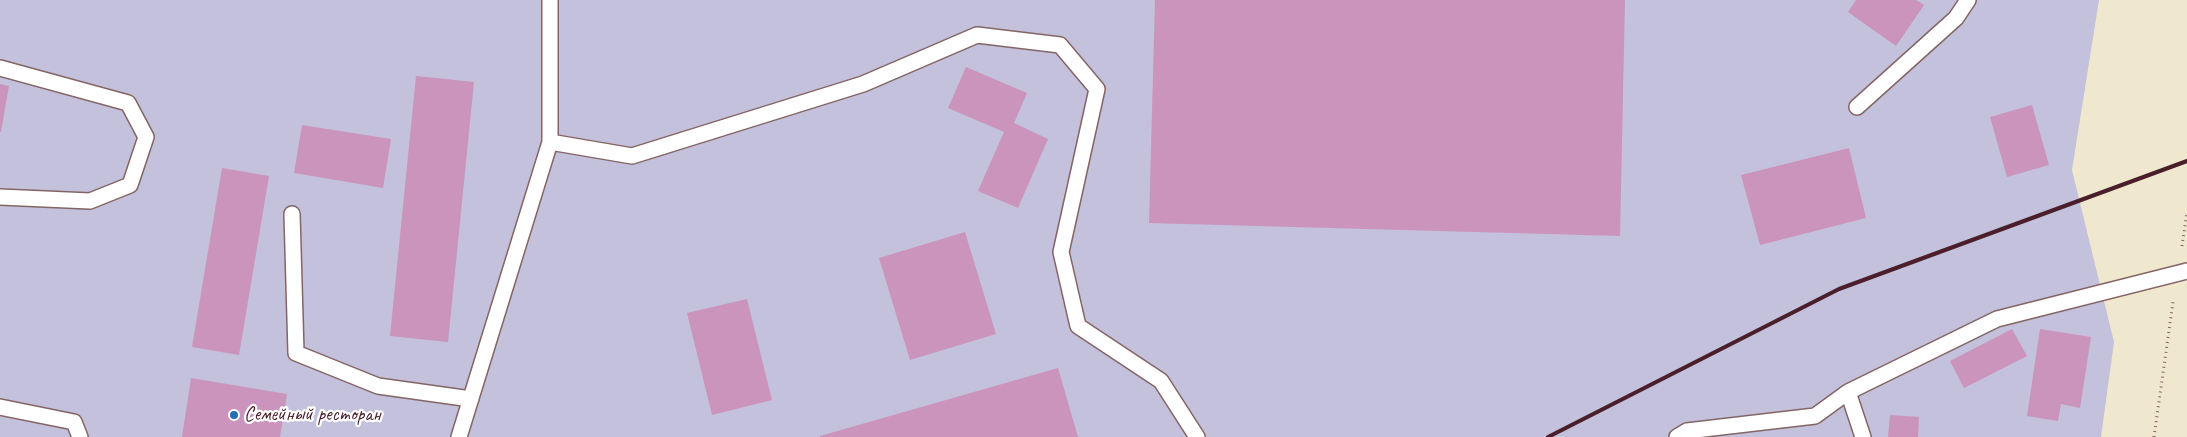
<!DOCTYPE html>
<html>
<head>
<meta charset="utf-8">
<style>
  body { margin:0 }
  canvas { display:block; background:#f0e8ce }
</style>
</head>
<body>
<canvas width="2187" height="437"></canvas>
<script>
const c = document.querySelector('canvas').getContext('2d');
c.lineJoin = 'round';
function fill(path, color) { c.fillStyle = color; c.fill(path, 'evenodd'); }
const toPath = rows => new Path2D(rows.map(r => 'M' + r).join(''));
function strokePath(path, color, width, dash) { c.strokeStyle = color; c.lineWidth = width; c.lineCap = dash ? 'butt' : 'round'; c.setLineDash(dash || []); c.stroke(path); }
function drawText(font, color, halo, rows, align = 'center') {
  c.font = font + ' Caveat,sans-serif'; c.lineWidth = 4.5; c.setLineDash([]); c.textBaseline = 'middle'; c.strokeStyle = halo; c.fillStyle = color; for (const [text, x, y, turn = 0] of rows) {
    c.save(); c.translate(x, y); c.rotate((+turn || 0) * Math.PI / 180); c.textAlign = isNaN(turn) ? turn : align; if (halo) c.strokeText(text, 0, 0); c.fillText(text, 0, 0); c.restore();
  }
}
const industrial = toPath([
  [0,0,2099,0,2072,170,2114,342,2101,437,0,437]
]);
const building = toPath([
  [1155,0,1625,0,1620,236,1149,223],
  [1856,0,1916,0,1924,5,1896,46,1848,12],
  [966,67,1027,93,1014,123,1048,139,1018,208,978,191,1004,132,948,108],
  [416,76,474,82,448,342,390,336],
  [0,84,9,86,1,132,0,132],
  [2032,105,2049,165,2007,177,1990,117],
  [302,125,391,139,383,188,294,173],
  [1849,148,1866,218,1760,245,1741,175],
  [222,168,269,176,239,355,192,347],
  [965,232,996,334,910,360,879,258],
  [747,299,772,400,712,415,687,313],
  [2012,329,2027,356,1964,388,1950,361],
  [2040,329,2091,337,2080,408,2061,404,2058,421,2027,416],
  [1058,368,1078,437,820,437,820,436],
  [191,378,287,394,280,437,182,437],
  [1890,415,1919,417,1918,437,1888,437]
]);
const path = toPath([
  [2182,246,2187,212],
  [2154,437,2173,302]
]);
const lane = toPath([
  [550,0,550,142,632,156,863,84,977,35,1060,45,1097,89,1061,252,1078,326,1161,381,1197,437],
  [0,68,128,103,146,137,130,185,90,201,0,197],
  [1857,107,1956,18,1968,0],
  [292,214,296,353,378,386,471,399],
  [0,407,74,422,80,437],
  [459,437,550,142],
  [1677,437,1687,431,1815,416,1848,392],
  [1863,437,1848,392,1997,319,2187,271]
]);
const rail = toPath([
  [1548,437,1839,289,2187,161]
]);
const markers = [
  [234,415,5,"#1f6fb2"]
];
const poiNames = [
  ["Семейный ресторан",244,415]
];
fill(industrial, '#c3c1db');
fill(building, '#cb94bd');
strokePath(lane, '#846564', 18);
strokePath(path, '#846564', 3, [1, 4]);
strokePath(lane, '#fff', 15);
strokePath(rail, '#4a1f2b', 4);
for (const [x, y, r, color] of markers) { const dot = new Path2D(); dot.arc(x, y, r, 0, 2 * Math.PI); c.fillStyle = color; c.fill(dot); strokePath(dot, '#fff', 2); }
drawText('20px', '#4a1f2b', '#fff', poiNames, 'left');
</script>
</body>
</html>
